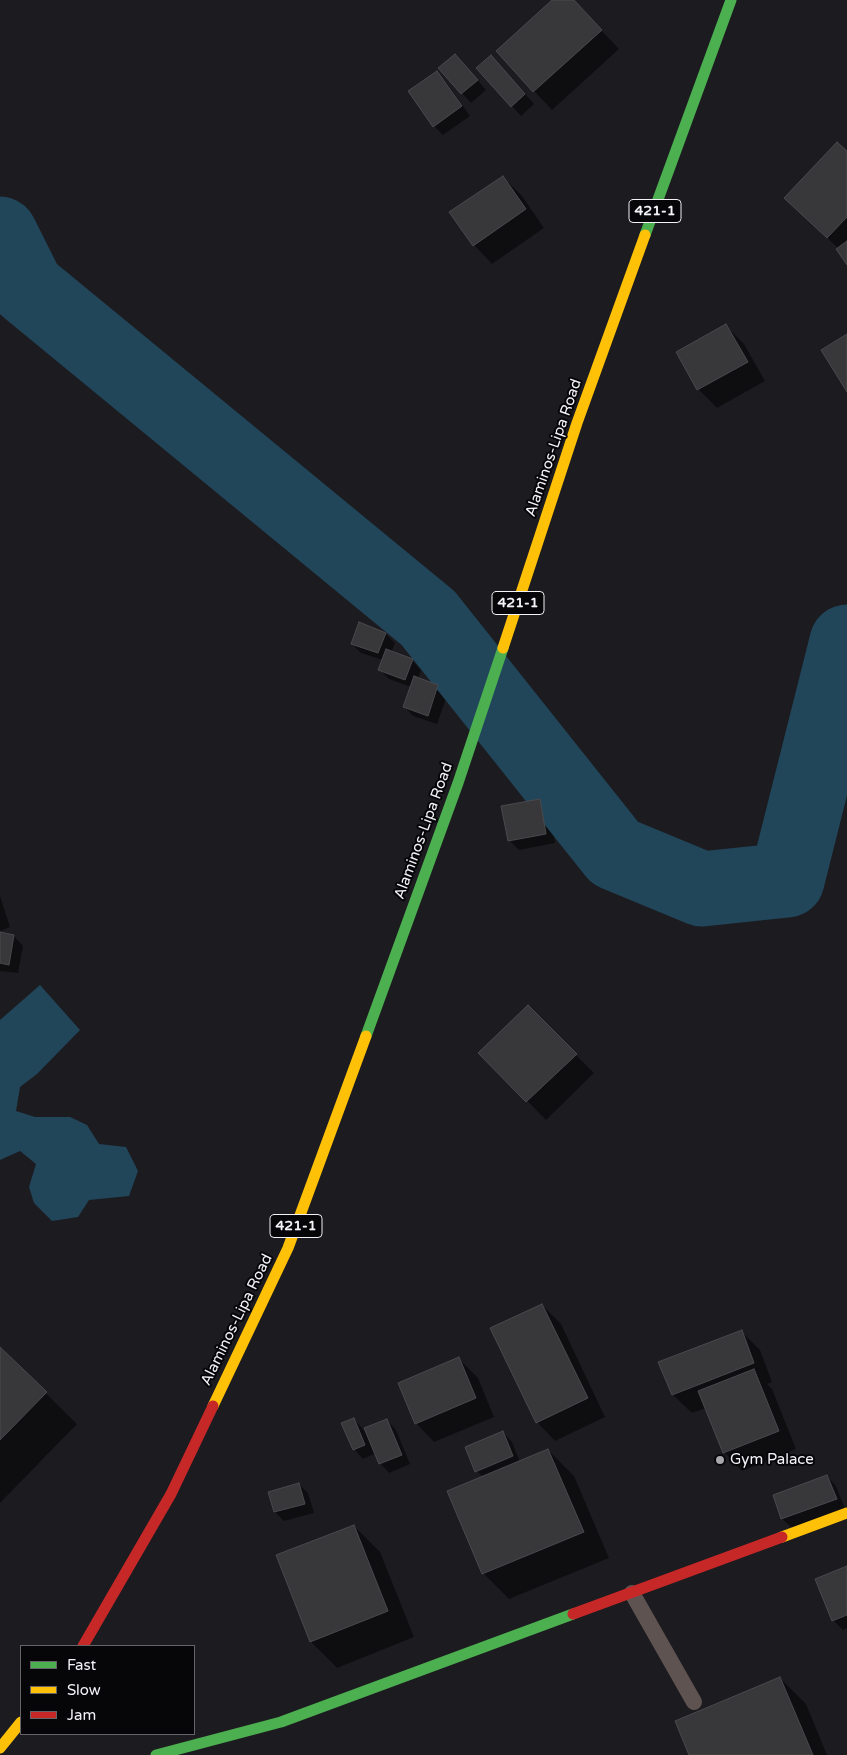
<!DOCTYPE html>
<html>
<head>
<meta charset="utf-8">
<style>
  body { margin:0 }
  #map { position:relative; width:847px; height:1755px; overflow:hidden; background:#1c1b20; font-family:"Varela Round",sans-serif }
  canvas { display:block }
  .legend { position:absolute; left:20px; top:1645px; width:175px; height:90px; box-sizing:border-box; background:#060608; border:1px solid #656468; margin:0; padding:6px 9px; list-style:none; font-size:15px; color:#f3f2f7 }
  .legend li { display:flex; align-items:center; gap:10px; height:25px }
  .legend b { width:25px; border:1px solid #656468 }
</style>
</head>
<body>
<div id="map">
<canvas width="847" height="1755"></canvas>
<ul class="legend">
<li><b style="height:6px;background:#4caf50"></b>Fast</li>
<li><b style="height:6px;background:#ffc107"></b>Slow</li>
<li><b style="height:6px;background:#c62828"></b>Jam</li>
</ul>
</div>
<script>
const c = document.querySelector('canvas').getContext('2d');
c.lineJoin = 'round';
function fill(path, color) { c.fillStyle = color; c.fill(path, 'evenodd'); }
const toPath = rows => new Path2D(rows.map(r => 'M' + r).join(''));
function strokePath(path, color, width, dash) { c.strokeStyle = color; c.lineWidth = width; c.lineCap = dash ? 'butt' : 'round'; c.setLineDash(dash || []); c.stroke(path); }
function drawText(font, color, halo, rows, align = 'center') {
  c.font = font + ' "Varela Round",sans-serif'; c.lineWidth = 4; c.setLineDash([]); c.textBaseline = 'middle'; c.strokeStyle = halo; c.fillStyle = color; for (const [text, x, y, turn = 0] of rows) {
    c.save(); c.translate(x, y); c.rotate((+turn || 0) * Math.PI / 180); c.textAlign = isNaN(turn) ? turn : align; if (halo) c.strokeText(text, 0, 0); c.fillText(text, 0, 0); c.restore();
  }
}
const water = toPath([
  [40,985,80,1030,37,1074,20,1087,16,1111,35,1117,70,1117,87,1125,99,1144,126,1147,138,1171,129,1196,89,1200,78,1217,52,1221,34,1203,29,1187,36,1164,20,1151,0,1160,0,1020]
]);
const shadow = toPath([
  [554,0,573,0,619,49,552,110,534,91],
  [465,65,486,90,471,103,462,93],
  [500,66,534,104,521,116,512,106],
  [437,73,446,82,470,116,443,135,434,126],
  [847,153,847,262,839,249,786,198],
  [503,177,522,196,544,228,492,264,474,245],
  [726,326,744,344,765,381,717,408,698,389],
  [386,634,395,643,391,653,412,660,421,670,418,679,438,686,447,696,437,724,413,716,404,706,411,687,389,679,380,670,383,660,361,653,352,644],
  [539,800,549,810,555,843,519,850,509,840],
  [0,896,10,927,0,931],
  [0,934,14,936,23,946,18,973,0,971],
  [528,1007,594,1073,546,1120,480,1053],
  [542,1305,561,1324,605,1417,555,1441,537,1422],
  [741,1331,760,1350,772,1382,767,1384,772,1389,796,1449,742,1471,724,1452,706,1408,692,1413,673,1395,660,1363],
  [0,1348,77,1424,0,1503],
  [459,1359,478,1378,494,1417,434,1442,416,1423],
  [354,1419,364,1430,387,1420,396,1430,410,1464,389,1473,380,1463,376,1453,363,1459,354,1449],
  [503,1432,512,1442,520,1462,548,1450,574,1476,609,1558,509,1599,483,1573,483,1477,477,1471],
  [827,1476,836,1486,845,1509,792,1528,782,1519,774,1496],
  [299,1484,308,1493,314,1513,284,1521,275,1512],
  [354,1526,380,1552,414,1637,337,1668,311,1642,277,1556],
  [847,1568,847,1628,843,1630,833,1620],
  [780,1678,806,1704,827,1755,691,1755]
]);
const river = toPath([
  [0,234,27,288,428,618,615,853,702,889,787,880,847,642]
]);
const building = toPath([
  [552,0,574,0,602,30,533,92,496,51,552,0],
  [455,54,478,80,461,94,438,68,455,54],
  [491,55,525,94,511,107,476,68,491,55],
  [437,71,462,106,433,127,408,91,437,71],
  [837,142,847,151,847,217,827,238,784,198,837,142],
  [503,176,526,209,473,246,449,212,503,176],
  [847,241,847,265,836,249,847,241],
  [726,324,748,362,697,390,676,352,726,324],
  [847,334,847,392,821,350,847,334],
  [359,622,386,633,378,653,351,644,359,622],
  [386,649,413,659,405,680,378,670,386,649],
  [414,676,438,685,428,716,403,707,414,676],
  [540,799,546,834,508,841,501,806,540,799],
  [0,932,14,935,9,965,0,963,0,932],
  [528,1005,577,1054,526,1102,478,1053,528,1005],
  [542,1304,588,1398,536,1423,490,1328,542,1304],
  [742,1330,754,1363,672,1395,658,1362,742,1330],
  [0,1347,47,1392,0,1440,0,1347],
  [459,1357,476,1398,415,1424,398,1383,459,1357],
  [754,1369,779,1431,723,1453,698,1391,754,1369],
  [354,1418,365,1445,353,1450,341,1423,354,1418],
  [387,1419,402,1455,379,1464,364,1428,387,1419],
  [503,1431,513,1456,475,1472,465,1447,503,1431],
  [548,1449,584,1532,482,1574,447,1491,548,1449],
  [827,1475,837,1499,781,1519,773,1495,827,1475],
  [299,1483,305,1504,274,1512,268,1492,299,1483],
  [354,1525,388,1611,310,1642,276,1555,354,1525],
  [847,1566,847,1615,832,1621,815,1579,847,1566],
  [780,1677,813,1755,689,1755,675,1721,780,1677]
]);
const lane = toPath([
  [632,1593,694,1702]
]);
const fast = toPath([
  [645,235,731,0],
  [366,1036,458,783,503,648],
  [156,1755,281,1722,573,1614]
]);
const slow = toPath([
  [503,648,577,423,645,235],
  [213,1406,288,1248,366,1036],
  [782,1537,847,1513],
  [0,1748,21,1722]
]);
const jam = toPath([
  [573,1614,782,1537],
  [83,1646,171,1494,213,1406]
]);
const markers = [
  [720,1460,5,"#a8a7ac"]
];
const shields = [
  [655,211,52],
  [518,603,52],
  [296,1226,52]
];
const shieldNames = [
  ["421-1",655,211],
  ["421-1",518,603],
  ["421-1",296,1226]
];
const streetNames = [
  ["Alaminos-Lipa Road",554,448,-71],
  ["Alaminos-Lipa Road",424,831,-70],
  ["Alaminos-Lipa Road",237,1320,-64]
];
const poiNames = [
  ["Gym Palace",730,1460]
];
fill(water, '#21465a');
fill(shadow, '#0007');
strokePath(river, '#21465a', 75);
fill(building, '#38383b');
strokePath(building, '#4a494d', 1);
strokePath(lane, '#5f5351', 16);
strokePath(fast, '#4caf50', 11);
strokePath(slow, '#ffc107', 11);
strokePath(jam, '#c62828', 11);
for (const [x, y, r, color] of markers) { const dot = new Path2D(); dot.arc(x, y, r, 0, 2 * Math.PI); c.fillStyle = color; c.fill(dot); strokePath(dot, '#060608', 2); }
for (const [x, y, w] of shields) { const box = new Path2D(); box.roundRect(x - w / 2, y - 11.5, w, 23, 4); c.fillStyle = '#060608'; c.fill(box); strokePath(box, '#f3f2f7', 1); }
drawText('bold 14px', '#f3f2f7', null, shieldNames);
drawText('15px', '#f3f2f7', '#060608', streetNames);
drawText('15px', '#f3f2f7', '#060608', poiNames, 'left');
</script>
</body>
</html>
